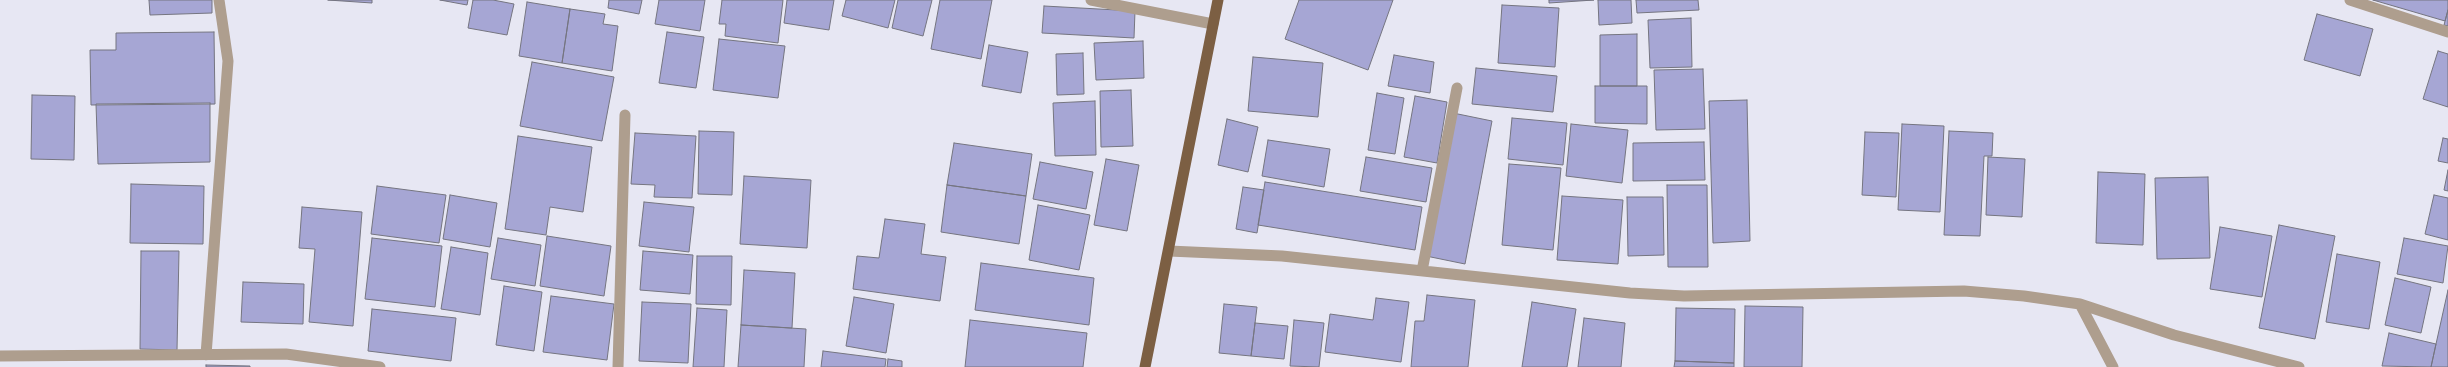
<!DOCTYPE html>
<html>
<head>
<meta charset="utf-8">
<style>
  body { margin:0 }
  canvas { display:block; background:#e7e7f3 }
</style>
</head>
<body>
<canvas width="2448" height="367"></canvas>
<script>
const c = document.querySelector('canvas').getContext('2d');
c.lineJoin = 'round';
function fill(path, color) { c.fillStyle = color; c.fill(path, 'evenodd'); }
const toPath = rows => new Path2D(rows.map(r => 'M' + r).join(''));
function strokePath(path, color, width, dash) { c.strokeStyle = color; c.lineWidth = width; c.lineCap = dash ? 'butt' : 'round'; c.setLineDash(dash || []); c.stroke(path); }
const building = toPath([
  [149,0,212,0,212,13,150,15,149,0],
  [328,0,372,0,372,3,328,0],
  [440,0,468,0,467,5,440,0],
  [473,0,493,0,514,4,507,35,468,28,473,0],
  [609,0,642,0,639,14,608,8,609,0],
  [659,0,705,0,700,31,655,24,659,0],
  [722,0,783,0,778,43,725,36,726,24,719,24,722,0],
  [787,0,834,0,829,30,784,23,787,0],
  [846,0,895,0,888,28,842,16,846,0],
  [898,0,932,0,923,36,892,28,898,0],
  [940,0,992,0,981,59,931,49,940,0],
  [1299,0,1393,0,1368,70,1285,39,1299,0],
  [1549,0,1594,0,1549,3,1549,0],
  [1598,0,1631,0,1632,23,1599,25,1598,0],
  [1636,0,1698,0,1699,10,1637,13,1636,0],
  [2373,0,2448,0,2448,10,2445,21,2373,0],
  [527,2,570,9,562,63,519,56,527,2],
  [1502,5,1559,8,1555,67,1498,63,1502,5],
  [1044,6,1135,11,1134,38,1042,33,1044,6],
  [570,9,605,14,603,24,618,26,612,71,562,63,570,9],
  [2448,10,2448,26,2444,25,2448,10],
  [2317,14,2373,29,2360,76,2304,60,2317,14],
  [1691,18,1692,67,1650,68,1648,20,1691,18],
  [214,32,215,104,91,105,90,50,116,50,116,33,214,32],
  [667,32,704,37,696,88,659,83,667,32],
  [1637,34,1637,86,1600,86,1600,35,1637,34],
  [719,39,785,46,778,98,713,90,719,39],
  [1143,41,1144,78,1096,80,1094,43,1143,41],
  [989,45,1028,52,1021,93,982,86,989,45],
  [2438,51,2448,54,2448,107,2423,99,2438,51],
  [1083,53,1084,94,1057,95,1056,54,1083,53],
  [1394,55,1434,62,1430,93,1388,86,1394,55],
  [1253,57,1323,63,1318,117,1248,111,1253,57],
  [532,62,614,77,602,141,520,126,532,62],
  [1476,68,1557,76,1553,112,1472,104,1476,68],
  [1703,69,1705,129,1656,130,1654,70,1703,69],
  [1595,86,1647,86,1647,124,1595,123,1595,86],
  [1131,90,1133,146,1101,147,1100,91,1131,90],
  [1377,93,1404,98,1395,154,1368,150,1377,93],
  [32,95,75,96,74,160,31,159,32,95],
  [1415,96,1447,102,1437,163,1404,157,1415,96],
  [1747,100,1750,241,1713,243,1709,101,1747,100],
  [1095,101,1096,155,1055,156,1053,103,1095,101],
  [210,103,210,162,98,164,96,104,210,103],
  [1453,113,1492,121,1465,264,1426,256,1453,113],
  [1512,118,1567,123,1563,165,1508,159,1512,118],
  [1227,119,1258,127,1248,172,1218,165,1227,119],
  [1571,124,1628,130,1622,183,1566,176,1571,124],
  [1902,124,1944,126,1940,212,1898,210,1902,124],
  [699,131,734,132,732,195,698,194,699,131],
  [1949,131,1993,133,1992,156,1984,156,1980,236,1944,235,1949,131],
  [1865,132,1899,133,1896,197,1862,195,1865,132],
  [635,133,696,136,692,198,654,197,655,185,631,184,635,133],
  [518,136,592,147,583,212,550,207,546,235,505,229,518,136],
  [2443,138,2448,139,2448,163,2438,161,2443,138],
  [1268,140,1330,149,1324,187,1262,176,1268,140],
  [1704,142,1705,180,1633,181,1633,143,1704,142],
  [954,143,1032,154,1026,196,947,185,954,143],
  [1366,157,1432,168,1426,202,1360,191,1366,157],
  [1988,157,2025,159,2022,217,1986,215,1988,157],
  [1106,159,1139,165,1127,231,1094,225,1106,159],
  [1040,162,1093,172,1086,209,1033,199,1040,162],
  [1509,164,1561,168,1553,250,1502,245,1509,164],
  [2448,170,2448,191,2444,190,2448,170],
  [2098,172,2145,174,2143,245,2096,243,2098,172],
  [744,176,811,180,807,248,740,244,744,176],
  [2208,177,2210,258,2157,259,2155,178,2208,177],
  [1265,182,1422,207,1415,250,1258,225,1265,182],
  [131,184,204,186,203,244,130,243,131,184],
  [947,185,1026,196,1019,244,941,232,947,185],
  [1667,185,1707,185,1708,267,1668,267,1667,185],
  [377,186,446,195,439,243,371,234,377,186],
  [1243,187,1264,190,1257,233,1236,229,1243,187],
  [450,195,497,203,490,247,443,239,450,195],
  [2434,195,2448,198,2448,240,2425,234,2434,195],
  [1562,196,1623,200,1618,264,1557,260,1562,196],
  [1627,197,1663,197,1664,255,1628,256,1627,197],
  [644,202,694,207,689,252,639,246,644,202],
  [1038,205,1090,215,1079,270,1029,260,1038,205],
  [302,207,362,212,353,326,309,322,315,249,299,248,302,207],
  [885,219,925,224,921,254,946,257,940,301,853,289,857,256,879,258,885,219],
  [2279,225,2335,236,2315,339,2259,328,2279,225],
  [2220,227,2272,236,2262,297,2210,289,2220,227],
  [547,236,611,246,604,296,540,286,547,236],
  [372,238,442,246,435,307,365,299,372,238],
  [498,238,541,245,535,286,491,279,498,238],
  [2404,238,2448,246,2443,283,2397,274,2404,238],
  [451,247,488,253,480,315,441,309,451,247],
  [141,251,179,251,177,350,140,349,141,251],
  [643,251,693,255,690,294,640,290,643,251],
  [2337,254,2380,262,2369,329,2326,322,2337,254],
  [697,256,732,256,731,305,696,304,697,256],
  [981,263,1094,278,1089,325,975,310,981,263],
  [744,270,795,273,792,328,741,325,744,270],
  [2395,278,2431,287,2421,333,2385,325,2395,278],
  [243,282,304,284,303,324,241,322,243,282],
  [504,286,542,292,534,351,496,345,504,286],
  [2448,290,2448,367,2431,367,2436,344,2448,290],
  [1427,295,1475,300,1468,367,1411,367,1415,321,1424,321,1427,295],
  [551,296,614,304,607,360,543,352,551,296],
  [854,297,894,304,886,353,846,346,854,297],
  [1376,298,1409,302,1401,362,1325,352,1330,314,1373,320,1376,298],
  [642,302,691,304,688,363,639,361,642,302],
  [1532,302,1576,309,1567,367,1522,367,1532,302],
  [1224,304,1257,307,1251,356,1219,353,1224,304],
  [1745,306,1803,307,1802,367,1744,367,1745,306],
  [697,308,727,310,724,367,693,367,697,308],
  [1676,308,1735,309,1734,363,1675,361,1676,308],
  [372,309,456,318,451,361,368,351,372,309],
  [1584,318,1625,323,1621,367,1578,367,1584,318],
  [970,320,1087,333,1083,367,965,367,970,320],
  [1294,320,1324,323,1319,367,1290,366,1294,320],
  [1255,323,1288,326,1284,359,1251,356,1255,323],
  [741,325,806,329,804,367,738,367,741,325],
  [2389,333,2436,344,2431,367,2382,366,2389,333],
  [823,351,886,359,885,367,821,367,823,351],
  [888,359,902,361,902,367,887,367,888,359],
  [1675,361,1734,363,1734,367,1674,367,1675,361],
  [206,365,250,366,250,367,206,367,206,365]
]);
const minor = toPath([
  [1091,0,1213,24],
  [2350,0,2448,32],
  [1169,251,1282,256,1630,293,1684,296,1964,291,2024,296,2080,304,2174,335,2299,367],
  [1422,271,1457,88],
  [2080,304,2113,367],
  [206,355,228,61,219,0],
  [0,356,286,354,380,367],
  [618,367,625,115]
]);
const primary = toPath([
  [1145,367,1218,0]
]);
fill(building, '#a6a6d4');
strokePath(building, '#757580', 1);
strokePath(minor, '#ae9e8e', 11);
strokePath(primary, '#7c5f43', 11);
</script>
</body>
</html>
